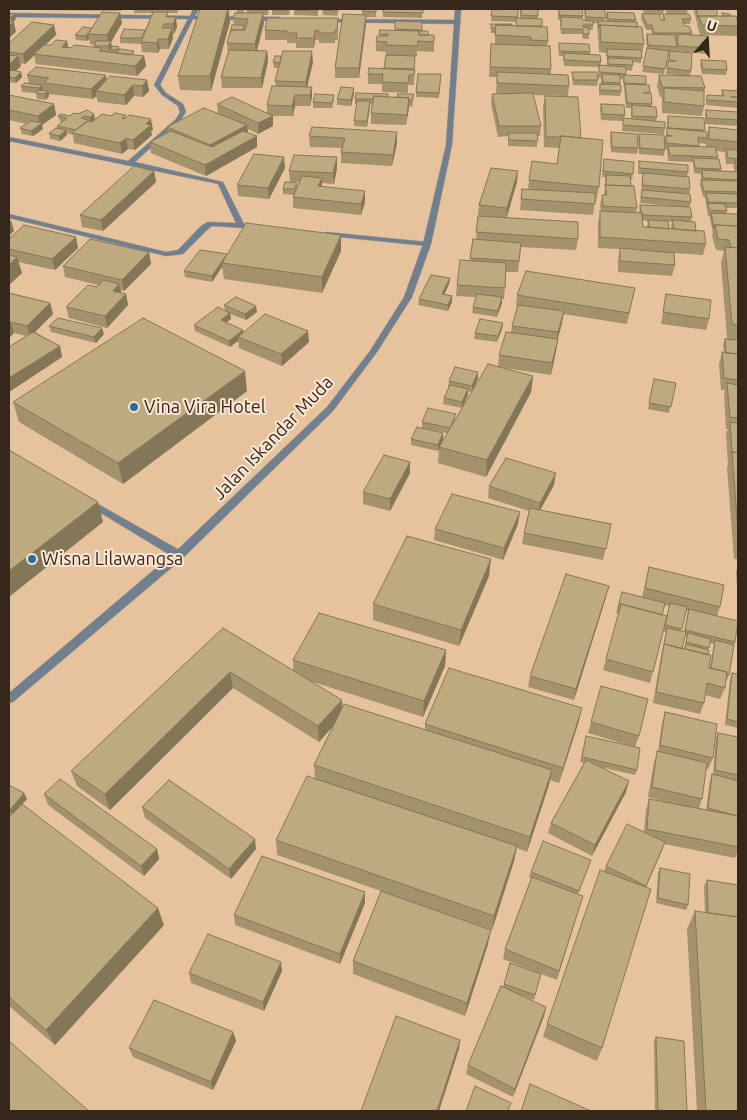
<!DOCTYPE html>
<html>
<head>
<meta charset="utf-8">
<style>
  body { margin:0 }
  #map { position:relative; width:747px; height:1120px; overflow:hidden; background:#e6c29d; font-family:Ubuntu,sans-serif }
  canvas { display:block }
  .frame { position:absolute; inset:0; border:10px solid #352719; pointer-events:none }
  .north { position:absolute; left:682px; top:15px; width:50px; height:50px; -webkit-text-stroke:4px #f9e6d4; paint-order:stroke; rotate:19deg; font-size:14px; font-weight:700; line-height:20px; text-align:center; color:#352719 }
  .north::after { content:''; display:block; margin:auto; width:18px; height:22px; background:#352719; clip-path:polygon(50% 0,100% 100%,50% 72%,0 100%) }
</style>
</head>
<body>
<div id="map">
<canvas width="747" height="1120"></canvas>
<div class="frame"></div>
<div class="north">U</div>
</div>
<script>
const c = document.querySelector('canvas').getContext('2d');
c.lineJoin = 'round';
const toPath = rows => new Path2D(rows.map(r => 'M' + r).join(''));
function strokePath(path, color, width, dash) { c.strokeStyle = color; c.lineWidth = width; c.lineCap = dash ? 'butt' : 'round'; c.setLineDash(dash || []); c.stroke(path); }
function fill(path, color) { c.fillStyle = color; c.fill(path, 'evenodd'); }
function drawText(font, color, halo, rows, align = 'center') {
  c.font = font + ' Ubuntu,sans-serif'; c.lineWidth = 4; c.setLineDash([]); c.textBaseline = 'middle'; c.strokeStyle = halo; c.fillStyle = color; for (const [text, x, y, turn = 0] of rows) {
    c.save(); c.translate(x, y); c.rotate((+turn || 0) * Math.PI / 180); c.textAlign = isNaN(turn) ? turn : align; if (halo) c.strokeText(text, 0, 0); c.fillText(text, 0, 0); c.restore();
  }
}
const minor = toPath([
  [193,9,199,9,195,16,280,17,283,19,280,21,193,19,160,85,166,93,183,104,186,112,180,121,135,162,223,182,244,224,260,225,260,229,212,226,207,230,183,254,166,256,9,218,9,214,166,252,178,250,201,226,208,222,236,223,218,184,214,183,9,141,9,137,128,161,176,119,180,112,178,106,162,95,154,85,188,19,9,17,9,13,190,16,193,9],
  [322,19,458,20,461,22,458,24,324,22,321,20,322,19],
  [326,232,427,242,431,244,427,246,329,236,325,234,326,232],
  [89,499,183,552,184,555,183,558,175,558,86,504,84,502,86,500,89,499]
]);
const tertiary = toPath([
  [455,9,461,9,452,145,431,244,412,297,377,352,333,411,183,558,13,702,9,703,9,693,175,552,327,407,370,351,404,297,423,244,446,145,455,9]
]);
const wall = toPath([
  [35,9,122,9,121,11,35,10],
  [134,9,179,9,177,13,168,13,168,17,177,27,174,34,173,34,173,38,169,49,160,49,158,53,142,52,141,44,120,43,120,38,145,31,152,13,134,13],
  [200,9,230,9,229,12,230,22,211,91,180,90,178,76],
  [237,9,339,9,339,11,338,11,337,16,323,15,322,10,318,10,318,16,294,15,294,10,290,10,289,15,272,15,272,9,269,9,268,15,263,15,264,23,257,50,267,51,268,61,262,88,222,88,221,77,228,53,227,43,230,33,234,25,233,18,237,13],
  [244,9,246,9,247,13,244,13],
  [362,9,376,9,376,17,366,17,366,24,359,78,335,78,335,68,362,14],
  [383,9,423,9,422,18,383,17],
  [492,9,518,9,518,18,520,18,520,9,538,16,538,19,548,41,547,46,551,69,551,74,569,86,568,96,533,95,541,126,540,136,537,136,537,147,508,146,508,136,498,137,491,104,492,94,506,94,496,93,497,77,489,77,491,44,495,44,495,33,491,33,491,24,516,26,516,22,491,21],
  [558,9,583,16,583,20,585,21,584,9,604,9,605,21,606,21,606,17,607,12,636,20,635,22,644,44,642,54,641,63,633,62,632,71,626,70,626,75,646,84,646,85,649,85,650,93,652,104,652,106,657,117,656,121,665,128,664,134,622,131,623,121,601,120,600,109,601,104,625,115,624,119,631,119,631,108,626,108,624,88,623,79,620,79,621,91,620,96,599,95,599,89,600,84,601,84,601,78,598,78,599,67,564,66,563,56,559,56,559,43,590,52,590,54,601,62,600,65,607,66,607,61,606,53,599,52,597,23,593,23,593,30,589,30,589,39,583,39,582,34,561,34,560,20,558,20],
  [642,9,664,9,663,14,691,19,690,24,684,24,685,26,692,33,692,35,707,48,706,54,677,51,677,49,676,52,691,71,690,76,666,74,670,51,668,51,664,74,642,72,647,48,646,39,647,34,652,34,651,30,646,30,641,19,642,14,644,14],
  [659,15,663,15,662,20,661,20],
  [665,9,688,9,687,14,667,14],
  [694,9,717,9,717,16,722,16,722,13,731,16,738,21,738,36,700,35,697,25,697,23,694,11],
  [338,18,338,40,335,40,335,43,319,43,319,40,315,40,314,48,296,48,296,43,287,43,287,40,265,40,265,30],
  [395,21,422,22,422,31,428,35,434,35,434,52,417,51,417,56,415,56,414,85,408,85,408,93,382,92,382,84,368,84,368,74,384,69,386,52,376,51,376,41,379,36,380,30,395,31],
  [122,23,111,42,112,47,111,48,119,47,120,49,134,51,134,55,144,56,146,66,137,76,36,64,34,55,25,64,20,63,21,66,16,71,21,72,22,77,16,83,9,82,9,43,54,25,56,35,45,45,68,47,94,48,94,45,90,44,89,39,87,41,76,40,75,35,92,28],
  [701,60,727,70,726,75,702,74,700,65],
  [273,62,313,62,307,87,312,97,310,106,295,106,293,116,272,116,273,116,273,126,258,134,248,129,248,133,257,147,206,176,151,153,150,142,168,133,167,127,218,113,217,104,267,113,267,105,276,86,275,81,279,68,274,68],
  [572,72,598,80,597,86,573,85,572,77],
  [441,74,439,98,416,97,416,92],
  [27,75,106,75,106,80,147,80,149,91,143,97,134,96,126,105,98,102,96,96,93,99,49,94,49,96,46,100,37,99,36,93,22,92,21,86,29,83],
  [659,75,705,88,704,94,704,106,702,116,662,113,662,97,660,97,657,86],
  [722,90,738,91,738,108,706,105,706,100,707,95,721,96],
  [354,94,351,106,337,105,337,99],
  [414,94,412,107,409,106,406,125,371,124,371,113,372,105,370,104,367,127,354,126,354,121,357,104,355,104,355,99,388,97,397,97],
  [9,95,54,104,56,115,42,125,43,129,33,136,22,134,20,128,27,124,9,120],
  [334,95,334,100,332,108,313,108,313,102],
  [545,96,581,138,599,187,596,202,595,202,593,215,520,210,522,189,528,189,529,180,557,164,559,148,544,147,543,106],
  [706,110,738,112,738,126,705,124,705,115],
  [78,114,94,114,95,119,111,116,126,117,153,130,151,131,152,135,135,150,128,149,122,154,74,143,73,135,67,133,67,135,60,141,50,139,49,133,57,128,57,126,62,122,60,121,58,116,70,116],
  [668,116,705,130,704,132,707,136,709,127,738,130,738,208,726,208,727,211,726,214,738,214,738,559,734,559,727,468,728,464,726,434,728,429,726,429,724,395,725,390,721,390,719,364,722,352,724,352,723,345,725,339,727,339,721,263,724,251,716,250,712,236,713,233,710,219,710,216,708,216,705,197,703,197,700,185,701,180,701,174,694,173,693,162,668,161,667,151,667,149,665,149,664,156,639,154,638,139,639,134,664,142,667,131,667,121],
  [706,141,706,147,699,147,699,143,706,144],
  [716,151,725,152,725,155,726,164,734,164,733,166,735,172,721,171,721,169,717,159,718,157],
  [397,132,397,143,392,166,341,163,341,152,342,148,310,147,309,136],
  [611,132,638,148,637,154,611,152,610,138],
  [604,159,633,174,632,180,630,180,637,208,636,213,639,213,640,205,683,207,640,203,643,174,638,174,639,161,688,172,687,177,690,189,689,194,691,202,689,207,692,217,691,221,696,231,706,244,703,255,674,253,675,265,672,276,618,272,618,260,620,249,598,248,598,222,601,211,600,206,602,195,604,195,605,187,605,177,602,177],
  [643,220,648,221,647,227,643,227],
  [668,221,672,222,671,226,671,229,669,229],
  [285,168,269,199,238,196,237,185],
  [337,168,334,184,322,183,322,186,365,202,361,215,293,208,293,197,294,195,283,194,283,189,297,183,297,188,299,182,290,182,289,171],
  [154,171,156,182,103,231,82,227,80,215],
  [517,182,507,217,578,239,576,250,521,247,518,272,506,272,504,299,502,299,502,303,497,317,472,313,473,307,476,297,456,296,457,285,470,260,473,239,476,239,479,205],
  [9,239,78,248,55,270,18,262,22,273,9,285],
  [341,251,322,293,224,279,222,267,212,282,185,277,184,271,227,255],
  [151,264,124,291,121,290,121,293,126,294,128,305,107,328,69,318,66,307,98,285,65,277,63,266],
  [450,278,449,284,444,294,452,296,452,302,448,311,418,305,419,299],
  [635,288,627,324,563,314,562,323,558,339,556,351,551,375,498,367,499,355,511,332,512,326,518,307,516,306,517,295],
  [9,293,50,303,53,314,35,332,60,346,62,357,9,392,9,347,26,336,14,333,9,338],
  [666,294,709,319,706,330,661,324],
  [224,305,257,312,246,320,230,314,231,319,226,323,243,330,244,332,309,342,282,366,239,348,238,341,230,347,195,331,194,325,225,310],
  [503,323,502,329,497,342,474,339,475,333],
  [49,326,104,334,96,343,51,332],
  [478,372,478,378,472,392,468,391,468,395,462,408,443,404,444,398,449,387,448,387,449,381],
  [533,376,531,392,486,477,438,463,439,448,438,451,411,445,411,439,443,439,441,443,447,433,422,428,422,422,456,419],
  [654,379,676,383,669,413,648,409],
  [247,391,123,484,19,422,13,402],
  [410,473,390,511,363,504,363,492],
  [554,485,540,510,611,524,603,560,522,544,524,533,529,511,488,498,489,486],
  [518,524,503,560,434,540,435,529],
  [738,566,738,600,736,572],
  [649,567,720,607,717,616,735,642,729,675,726,681,725,681,725,688,720,699,705,695,704,703,700,714,653,703,661,656,666,632,663,631,650,683,603,670,619,613,616,613,622,592,642,597],
  [665,605,669,606,667,616,662,615],
  [686,611,688,611,684,632,681,631],
  [685,636,687,637,684,648,685,649,682,649],
  [710,643,714,644,710,668,708,650],
  [489,576,459,646,373,620,373,604],
  [606,597,574,700,528,687,530,676],
  [223,628,293,671,293,660,446,650,445,666,423,717,313,682,342,707,425,730,425,724,582,708,578,724,559,783,550,780,527,852,517,848,514,861,492,930,407,901,488,944,465,1016,353,974,353,961,381,891,277,855,276,840,315,778,314,765,333,726,319,742,233,688,110,810,77,786,71,771],
  [732,673,738,674,738,728,725,725,730,679],
  [665,712,713,758,708,769,706,769,702,799,699,808,706,810,710,780,713,774,716,738,718,733,738,737,738,778,737,780,738,781,738,851,735,858,664,844,646,887,602,1048,597,1061,543,1037,547,1024,606,866,644,833,646,810,649,799,673,804,648,797,654,762,658,751,662,723],
  [591,722,639,736,635,747,588,733],
  [586,736,637,770,635,775,600,767,626,792,592,856,548,833,551,823,584,763,580,762],
  [9,785,24,793,27,799,22,804,164,925,55,1045,9,1006,9,817,11,815,9,813],
  [44,794,157,849,159,859,144,876,48,805],
  [142,807,256,849,231,879,145,818],
  [589,865,578,894,580,906,557,980,503,959,505,949,531,878,529,877,531,872],
  [660,868,688,905,686,910,656,903,658,873],
  [707,880,738,1111,697,1111,687,929,695,911,705,913,704,886],
  [365,903,340,964,235,925,234,915],
  [282,971,264,1011,191,983,189,973],
  [541,974,534,1000,519,994,546,1007,544,1016,513,1097,466,1074,468,1065,503,987,504,984],
  [233,1032,236,1041,213,1090,133,1057,129,1048],
  [656,1037,687,1111,655,1111,654,1041]
]);
const shadedWall = toPath([
  [228,9,230,22,211,91,210,76],
  [120,13,122,23,111,42,112,47,109,51,107,35],
  [263,13,264,23,256,54,255,44],
  [15,14,16,19,12,23,10,18],
  [366,15,366,24,359,78,359,68],
  [176,17,177,27,174,34,173,24],
  [14,22,16,32,9,38,9,26],
  [54,25,56,35,25,64,23,54],
  [94,28,88,34,89,39,87,41,86,36],
  [172,28,173,38,169,49,168,39],
  [315,30,315,40,314,48,314,38],
  [158,39,160,49,158,53,157,43],
  [67,41,69,51,62,47],
  [267,51,268,61,262,88,261,78],
  [312,51,313,62,306,92,306,82],
  [18,56,21,66,9,77,9,65],
  [144,56,146,66,137,76,135,66],
  [21,72,22,77,16,83,15,78],
  [106,75,107,85,96,91,96,96,93,99,91,89],
  [147,80,149,91,143,97,142,86],
  [42,85,43,90,40,94,39,88],
  [133,85,134,96,126,105,124,95],
  [312,87,312,97,310,106,310,95],
  [354,88,354,94,351,106,351,100],
  [48,91,49,96,46,100,45,94],
  [295,95,295,106,293,116,292,106],
  [409,98,409,108,406,125,407,115],
  [370,101,370,107,367,127,367,121],
  [54,104,56,115,42,125,43,129,33,136,31,131,40,125,38,116],
  [94,114,95,119,91,123,90,117],
  [273,116,273,126,258,134,258,123],
  [151,119,153,130,151,131,152,135,135,150,133,140,146,124],
  [247,125,248,136,212,156,210,145],
  [66,130,67,135,60,141,59,136],
  [397,132,397,143,392,166,393,155],
  [257,136,257,147,206,176,205,165],
  [126,138,128,149,122,154,120,143],
  [284,157,285,168,269,199,268,188],
  [337,157,337,168,334,184,333,173],
  [154,171,156,182,103,231,101,220],
  [518,171,517,182,506,219,507,208],
  [322,178,322,189,318,186],
  [365,191,365,202,361,215,361,204],
  [11,220,14,231,9,236,9,222],
  [341,235,341,251,322,293,322,277],
  [76,237,78,248,55,270,52,259],
  [149,252,151,264,124,291,122,280],
  [227,254,227,260,222,263,222,267,212,282,212,276],
  [17,257,22,273,9,285,9,265],
  [450,278,449,284,442,300,442,294],
  [119,284,122,295,113,291],
  [126,294,128,305,107,328,105,316],
  [452,296,452,302,448,311,448,305],
  [502,297,502,303,497,317,498,311],
  [50,303,53,314,30,337,27,326],
  [256,306,257,312,246,320,245,314],
  [564,311,562,323,556,344,558,332],
  [230,313,231,319,221,326,221,320],
  [11,322,14,333,9,338,9,323],
  [503,323,502,329,497,342,498,336],
  [102,328,104,334,96,343,94,337],
  [243,330,244,336,238,337,238,341,230,347,229,341],
  [308,331,309,342,282,366,281,354],
  [558,339,556,351,551,375,552,363],
  [60,346,62,357,9,392,9,378],
  [245,371,247,391,123,484,118,463],
  [478,372,478,378,472,392,472,386],
  [533,376,531,392,486,477,487,460],
  [468,389,468,395,462,408,462,402],
  [443,433,443,439,438,451,438,445],
  [410,462,410,473,390,511,390,499],
  [556,473,554,485,538,514,540,503],
  [98,502,103,522,9,597,9,571],
  [520,512,518,524,503,560,504,548],
  [491,559,489,576,459,646,461,630],
  [609,586,606,597,574,700,576,689],
  [446,650,445,666,423,717,424,701],
  [230,672,233,688,110,810,105,794],
  [342,700,342,716,319,742,318,726],
  [582,708,578,724,559,783,563,768],
  [552,770,549,785,527,852,530,837],
  [629,781,626,792,592,856,595,845],
  [24,793,27,799,12,815,10,810],
  [255,839,256,849,231,879,229,869],
  [665,842,661,853,642,896,646,886],
  [517,846,514,861,492,930,494,916],
  [157,849,159,859,144,876,141,866],
  [365,892,365,903,340,964,340,954],
  [158,908,164,925,55,1045,46,1030],
  [491,930,488,944,465,1016,467,1003],
  [281,962,282,971,264,1011,263,1002],
  [546,1007,544,1016,513,1097,515,1089],
  [233,1032,236,1041,213,1090,211,1082],
  [460,1040,459,1049,439,1111,437,1111]
]);
const building = toPath([
  [200,9,228,9,210,76,178,76,200,9],
  [255,9,268,9,267,10,255,10,255,9],
  [272,9,289,9,289,10,272,10,272,9],
  [294,9,318,9,318,11,294,10,294,9],
  [323,9,337,9,337,11,322,10,323,9],
  [362,9,376,9,376,12,362,11,362,9],
  [383,9,423,9,423,13,383,12,383,9],
  [492,9,518,9,518,17,491,16,492,9],
  [521,9,538,9,538,16,521,15,521,9],
  [559,9,582,9,583,16,559,15,559,9],
  [585,9,604,9,606,18,586,17,585,9],
  [645,9,664,9,664,10,645,9],
  [696,9,717,9,717,16,699,16,698,18,696,9],
  [102,12,120,13,107,35,88,34,102,12],
  [153,12,168,12,166,17,176,17,173,24,164,24,162,28,172,28,168,39,158,39,157,43,141,42,153,12],
  [607,12,634,13,636,20,608,19,607,12],
  [235,13,263,13,255,44,227,43,231,30,245,30,248,19,233,18,235,13],
  [722,13,730,14,731,16,723,16,722,13],
  [9,14,15,14,10,18,9,17,9,14],
  [343,14,366,15,359,68,335,68,343,14],
  [642,14,659,14,661,20,665,20,663,14,689,14,691,19,682,19,685,26,689,26,692,33,654,33,652,25,647,25,642,14],
  [699,16,736,16,738,21,738,26,702,25,699,16],
  [561,17,582,18,583,20,593,21,593,25,583,25,583,27,589,28,589,34,583,34,583,29,561,29,561,17],
  [267,18,338,18,337,30,335,30,335,33,319,33,319,31,315,30,314,38,296,38,297,33,287,33,287,31,265,30,267,18],
  [516,18,542,19,542,26,516,26,516,18],
  [9,21,14,22,9,26,9,21],
  [395,21,422,22,422,30,395,29,395,21],
  [598,21,637,22,638,27,600,25,599,27,598,21],
  [32,22,54,25,23,54,9,52,9,43,32,22],
  [491,24,512,24,512,25,496,25,495,28,491,28,491,24],
  [232,25,244,25,243,30,231,30,230,33,232,25],
  [496,25,547,27,548,41,531,40,531,37,495,35,496,25],
  [600,25,642,27,644,44,601,42,600,25],
  [83,27,92,28,86,36,75,35,83,27],
  [124,29,145,30,142,38,120,38,124,29],
  [380,30,419,31,419,35,434,35,434,42,418,41,417,46,386,45,387,42,376,41,377,36,388,36,388,34,379,34,380,30],
  [419,31,428,31,428,35,419,35,419,31],
  [647,34,675,35,677,47,648,45,647,34],
  [678,34,707,36,707,48,678,46,678,34],
  [56,40,67,41,62,47,71,48,74,45,102,48,99,51,144,56,135,66,34,54,44,45,51,45,56,40],
  [96,41,111,41,108,46,94,46,96,41],
  [559,43,589,44,590,52,559,51,559,43],
  [491,44,550,46,551,69,490,67,491,44],
  [113,46,119,47,116,50,110,49,113,46],
  [647,48,669,51,665,69,643,66,647,48],
  [120,49,134,51,130,55,116,53,120,49],
  [607,49,641,50,642,58,607,56,607,49],
  [229,50,267,51,261,78,221,77,229,50],
  [283,51,312,51,306,82,275,81,283,51],
  [670,51,692,53,691,71,667,68,668,61,676,61,669,60,670,51],
  [564,53,600,55,601,62,564,60,564,53],
  [9,55,18,56,9,65,9,55],
  [386,55,415,56,414,69,384,68,386,55],
  [275,56,281,56,280,63,273,62,275,56],
  [608,58,632,59,633,65,608,64,608,58],
  [701,60,726,61,727,70,703,69,701,60],
  [599,65,626,67,626,74,599,72,599,65],
  [36,67,106,75,91,89,44,83,49,78,27,75,36,67],
  [369,68,415,70,414,75,409,75,408,83,382,82,383,74,368,74,369,68],
  [11,70,21,72,15,78,9,77,9,73,11,70],
  [497,72,568,75,569,86,497,83,497,72],
  [572,72,597,72,598,80,574,80,572,72],
  [418,74,441,74,439,93,416,92,418,74],
  [602,74,620,75,620,83,603,82,602,74],
  [624,75,646,76,646,84,624,83,624,75],
  [659,75,701,76,705,88,662,87,659,75],
  [110,76,147,80,142,86,133,85,124,95,96,91,110,76],
  [25,83,42,85,39,88,21,86,25,83],
  [600,84,621,85,621,91,600,90,600,84],
  [625,84,649,85,650,92,643,93,651,93,652,104,627,103,625,84],
  [272,86,312,87,310,95,295,95,292,106,267,105,272,86],
  [341,87,354,88,351,100,337,99,341,87],
  [664,88,704,91,704,106,664,102,664,88],
  [39,90,48,91,45,94,36,93,39,90],
  [722,90,738,91,738,97,730,97,738,97,738,102,707,100,707,95,724,96,722,90],
  [356,93,388,94,388,97,374,96,373,99,355,99,356,93],
  [533,93,541,126,499,126,492,94,533,93],
  [315,94,334,95,332,103,313,102,315,94],
  [398,94,414,94,412,101,409,101,409,98,397,97,398,94],
  [9,95,54,104,38,116,9,110,9,95],
  [374,96,409,98,407,115,371,113,374,96],
  [545,96,578,97,581,138,561,136,561,137,546,137,545,96],
  [232,97,273,116,258,123,217,104,232,97],
  [357,101,370,101,367,121,354,121,357,101],
  [601,104,624,105,625,115,602,114,601,104],
  [632,105,656,107,657,117,632,116,632,105],
  [204,108,247,125,210,145,167,127,204,108],
  [87,110,94,114,90,117,84,116,81,118,89,120,76,130,57,126,67,118,58,116,61,114,70,116,73,113,78,114,87,110],
  [706,110,738,112,738,120,707,118,706,110],
  [115,113,126,115,122,118,124,119,129,115,151,119,146,124,151,125,133,140,126,138,120,143,72,133,87,121,92,122,102,114,111,116,115,113],
  [668,116,704,118,705,130,668,128,668,116],
  [623,118,665,122,665,128,623,125,623,118],
  [31,121,42,123,31,131,20,128,31,121],
  [312,127,397,132,393,155,341,152,345,138,309,136,312,127],
  [709,127,738,130,738,142,709,139,709,127],
  [56,128,66,130,59,136,49,133,56,128],
  [667,128,707,132,707,138,698,137,699,146,666,143,666,136,672,136,667,135,667,128],
  [171,131,212,147,243,131,257,136,205,165,150,142,171,131],
  [611,132,637,134,638,148,612,147,611,132],
  [508,133,537,133,538,141,509,140,508,133],
  [639,134,664,135,665,150,640,148,639,134],
  [561,136,603,140,599,187,529,180,532,161,557,164,561,136],
  [668,146,715,147,718,157,670,155,668,146],
  [726,149,738,150,738,159,728,158,726,149],
  [254,154,284,157,268,188,237,185,254,154],
  [294,155,337,157,333,173,289,171,294,155],
  [693,158,719,159,721,169,695,168,693,158],
  [604,159,634,162,633,174,603,171,604,159],
  [639,161,688,165,688,172,639,168,639,161],
  [735,161,738,161,738,171,735,161],
  [134,166,154,171,101,220,80,215,134,166],
  [491,168,518,171,507,208,479,205,491,168],
  [702,170,738,172,738,180,703,178,702,170],
  [643,173,689,177,690,189,642,185,643,173],
  [606,175,630,176,631,186,606,185,606,175],
  [302,176,322,178,318,186,365,191,361,204,293,197,302,176],
  [701,180,738,181,738,192,704,191,701,180],
  [285,182,297,183,294,189,283,189,285,182],
  [605,185,634,186,637,208,603,206,602,195,607,195,605,185],
  [522,189,595,193,595,204,521,199,522,189],
  [642,190,690,194,691,202,641,197,642,190],
  [706,193,738,194,738,203,708,202,706,193],
  [708,203,725,204,727,211,709,210,708,203],
  [640,205,690,207,692,217,642,215,642,213,641,213,640,205],
  [600,211,642,213,643,227,704,231,706,244,600,237,600,211],
  [711,213,738,214,738,226,715,225,714,228,711,213],
  [478,216,578,222,578,239,476,232,478,216],
  [648,220,668,221,669,229,649,227,648,220],
  [672,220,695,222,696,231,674,229,672,220],
  [246,223,341,235,322,277,222,263,246,223],
  [24,225,76,237,52,259,9,249,9,239,24,225],
  [715,225,738,226,738,248,731,247,729,240,718,239,715,225],
  [90,239,149,252,122,280,63,266,90,239],
  [473,239,521,243,519,261,470,258,473,239],
  [725,247,738,248,738,325,732,324,725,247],
  [620,248,674,253,675,265,620,261,620,248],
  [200,250,227,254,212,276,184,271,200,250],
  [9,255,17,257,9,265,9,255],
  [460,260,506,263,505,288,457,285,460,260],
  [526,271,635,288,629,313,517,295,526,271],
  [431,275,450,278,442,294,452,296,448,305,419,299,431,275],
  [103,280,119,284,113,291,126,294,105,316,66,307,88,285,97,287,103,280],
  [9,293,50,303,27,326,11,322,9,323,9,293],
  [477,294,502,297,498,311,473,307,477,294],
  [666,294,711,300,709,319,663,312,666,294],
  [236,297,256,306,245,314,224,305,236,297],
  [518,305,564,311,558,332,512,326,518,305],
  [218,307,230,313,221,320,243,330,229,341,194,325,218,307],
  [265,314,308,331,281,354,238,337,265,314],
  [58,318,102,328,94,337,49,326,58,318],
  [143,318,245,371,118,463,13,402,143,318],
  [480,319,503,323,498,336,475,333,480,319],
  [33,332,60,346,9,378,9,347,33,332],
  [506,332,558,339,552,363,499,355,506,332],
  [725,339,738,340,738,354,726,353,725,339],
  [722,352,738,354,738,380,724,378,722,352],
  [488,364,533,376,487,460,439,447,488,364],
  [455,367,478,372,472,386,449,381,455,367],
  [654,379,676,383,671,407,649,403,654,379],
  [727,383,738,385,738,418,730,417,727,383],
  [450,385,468,389,462,402,444,398,450,385],
  [428,408,456,414,450,428,422,422,428,408],
  [730,422,738,423,738,453,732,452,732,453,730,422],
  [417,427,443,433,438,445,411,439,417,427],
  [9,450,98,502,9,571,9,450],
  [732,452,738,453,738,531,732,452],
  [384,455,410,462,390,499,363,492,384,455],
  [506,458,556,473,540,503,489,486,506,458],
  [452,494,520,512,504,548,435,529,452,494],
  [530,508,611,524,606,549,524,533,530,508],
  [407,536,491,559,461,630,373,604,407,536],
  [649,567,724,585,720,607,645,588,649,567],
  [566,574,609,586,576,689,530,676,566,574],
  [622,592,665,603,662,615,621,604,620,607,618,607,622,592],
  [670,603,687,607,682,629,665,625,670,603],
  [621,604,667,616,653,672,606,659,621,604],
  [689,609,738,621,735,642,685,630,689,609],
  [319,613,446,650,424,701,293,660,319,613],
  [223,628,342,700,318,726,230,672,105,794,71,771,223,628],
  [667,628,686,632,682,649,664,644,667,628],
  [688,633,711,639,709,648,686,642,688,633],
  [715,640,734,645,729,675,726,675,727,672,711,668,715,640],
  [664,644,711,655,709,668,727,672,725,688,707,683,704,703,656,692,664,644],
  [686,644,709,650,708,655,685,649,686,644],
  [449,668,582,708,563,768,425,724,449,668],
  [732,673,738,674,738,722,727,719,732,673],
  [601,686,648,699,639,736,591,722,601,686],
  [344,704,552,770,530,837,314,765,344,704],
  [665,712,717,724,713,758,660,745,665,712],
  [718,733,738,737,738,775,715,770,718,733],
  [586,736,640,748,637,770,582,757,586,736],
  [657,751,707,763,702,799,652,787,657,751],
  [586,760,629,781,595,845,551,823,586,760],
  [712,774,738,781,738,816,708,808,712,774],
  [307,776,517,846,494,916,276,840,307,776],
  [60,779,157,849,141,866,44,794,60,779],
  [169,780,255,839,229,869,142,807,169,780],
  [9,785,24,793,10,810,9,809,9,785],
  [649,799,738,816,738,847,647,829,649,799],
  [22,804,158,908,46,1030,9,997,9,817,22,804],
  [627,824,665,842,646,886,606,866,627,824],
  [543,841,591,860,579,891,531,872,543,841],
  [262,856,365,892,340,954,234,915,262,856],
  [660,868,690,874,688,905,658,898,660,868],
  [600,870,651,889,602,1048,547,1024,600,870],
  [532,877,583,896,559,971,505,949,532,877],
  [707,880,738,885,738,917,708,913,707,880],
  [381,891,491,930,467,1003,353,961,381,891],
  [695,911,738,917,738,1111,706,1111,695,911],
  [208,934,281,962,263,1002,189,973,208,934],
  [510,963,541,974,535,995,504,984,510,963],
  [501,986,546,1007,515,1089,468,1065,501,986],
  [154,1000,233,1032,211,1082,129,1048,154,1000],
  [396,1016,460,1040,437,1111,361,1111,396,1016],
  [656,1037,684,1041,687,1111,665,1111,658,1110,656,1037],
  [9,1041,89,1111,9,1111,9,1041],
  [530,1084,591,1111,521,1111,530,1084],
  [475,1086,511,1103,508,1111,466,1111,475,1086]
]);
const markers = [
  [134,407,5,"#2a6aa0"],
  [32,559,5,"#2a6aa0"]
];
const poiNames = [
  ["Vina Vira Hotel",144,407],
  ["Wisna Lilawangsa",42,559]
];
const streetNames = [
  ["Jalan Iskandar Muda",273,438,-46]
];
strokePath(minor, '#bfa080', 1);
strokePath(tertiary, '#bfa080', 1);
fill(minor, '#71808f');
fill(tertiary, '#71808f');
fill(wall, '#a3926c');
fill(shadedWall, '#847758');
fill(building, '#bdaa7e');
strokePath(building, '#847758', 1);
for (const [x, y, r, color] of markers) { const dot = new Path2D(); dot.arc(x, y, r, 0, 2 * Math.PI); c.fillStyle = color; c.fill(dot); strokePath(dot, '#f9e6d4', 2); }
drawText('18px', '#352719', '#f9e6d4', poiNames, 'left');
drawText('18px', '#352719', '#f9e6d4', streetNames);
</script>
</body>
</html>
